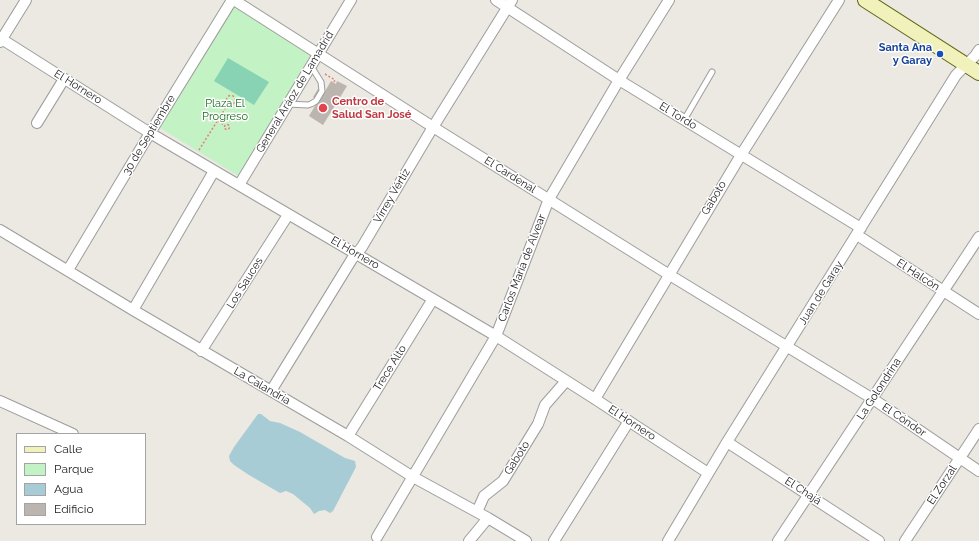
<!DOCTYPE html>
<html>
<head>
<meta charset="utf-8">
<style>
  body { margin:0 }
  #map { position:relative; width:979px; height:541px; overflow:hidden; background:#ece8e2; font-family:Raleway,sans-serif }
  canvas { display:block }
  .legend { position:absolute; left:16px; top:433px; width:130px; height:92px; box-sizing:border-box; background:#fff; border:1px solid #a4a4a4; margin:0; padding:5px 7px; list-style:none; font-size:12px; color:#1c1c1c }
  .legend li { display:flex; align-items:center; gap:8px; height:20px }
  .legend b { width:20px; border:1px solid #a4a4a4 }
</style>
</head>
<body>
<div id="map">
<canvas width="979" height="541"></canvas>
<ul class="legend">
<li><b style="height:5px;background:#f0f1bb"></b>Calle</li>
<li><b style="height:11px;background:#c3f2c5"></b>Parque</li>
<li><b style="height:11px;background:#a7ccd5"></b>Agua</li>
<li><b style="height:11px;background:#bcb4af"></b>Edificio</li>
</ul>
</div>
<script>
const c = document.querySelector('canvas').getContext('2d');
c.lineJoin = 'round';
function fill(path, color) { c.fillStyle = color; c.fill(path, 'evenodd'); }
const toPath = rows => new Path2D(rows.map(r => 'M' + r).join(''));
function strokePath(path, color, width, dash) { c.strokeStyle = color; c.lineWidth = width; c.lineCap = dash ? 'butt' : 'round'; c.setLineDash(dash || []); c.stroke(path); }
function drawText(font, color, halo, rows, align = 'center') {
  c.font = font + ' Raleway,sans-serif'; c.lineWidth = 3; c.setLineDash([]); c.textBaseline = 'middle'; c.strokeStyle = halo; c.fillStyle = color; for (const [text, x, y, turn = 0] of rows) {
    c.save(); c.translate(x, y); c.rotate((+turn || 0) * Math.PI / 180); c.textAlign = isNaN(turn) ? turn : align; if (halo) c.strokeText(text, 0, 0); c.fillText(text, 0, 0); c.restore();
  }
}
const park = toPath([
  [234,3,310,55,240,177,160,128]
]);
const pitch = toPath([
  [228,58,269,82,254,105,214,81]
]);
const water = toPath([
  [258,414,261,414,270,421,280,423,300,432,345,458,355,461,356,467,333,511,330,513,325,510,319,511,314,514,310,508,293,494,286,491,280,493,249,475,234,465,230,461,229,456,234,447]
]);
const building = toPath([
  [331,81,336,84,337,81,347,86,323,125,309,116,318,101,313,97,318,89,324,93]
]);
const path = toPath([
  [325,74,335,80,334,82],
  '226.5 100a4.5 4.5 0 1 1 9 0a4.5 4.5 0 1 1-9 0Z',
  [218,121,224,125],
  '224.5 127a2.5 2.5 0 1 1 5 0a2.5 2.5 0 1 1-5 0Z',
  [199,150,228,104]
]);
const lane = toPath([
  [288,104,308,105,311,104,316,101,322,91,321,82,311,66],
  [684,120,712,72]
]);
const street = toPath([
  [234,0,433,127,668,274,873,399,979,471],
  [496,0,619,80,861,228],
  [0,38,150,133,496,336,595,399,708,473],
  [0,42,26,0],
  [37,123,64,79],
  [239,185,351,0],
  [0,230,133,310,348,436,413,477,488,518,526,541],
  [857,235,979,314],
  [68,270,150,133,232,0],
  [133,310,214,171],
  [201,351,288,215],
  [271,391,352,259,362,247,433,127,512,0],
  [595,399,741,155,839,0],
  [0,401,73,434],
  [348,436,433,299],
  [727,442,879,541],
  [477,512,484,496,503,481,538,424,545,405,566,381],
  [377,537,496,336,549,199,619,80,669,0],
  [469,541,488,518],
  [554,541,629,421],
  [668,541,727,442,956,75,975,56,979,50],
  [778,541,979,237],
  [905,541,979,429]
]);
const secondary = toPath([
  [865,0,979,73]
]);
const markers = [
  [940,54,4,"#1a4fb4"],
  [323,108,5,"#e0444e"]
];
const transitNames = [
  ["Santa Ana",932,48],
  ["y Garay",932,61]
];
const streetNames = [
  ["El Hornero",78,87,32],
  ["General Aráoz de Lamadrid",295,92,-59],
  ["El Tordo",678,116,31],
  ["30 de Septiembre",149,135,-59],
  ["El Cardenal",510,175,32],
  ["Virrey Vértiz",392,196,-60],
  ["Gaboto",714,198,-59],
  ["El Hornero",355,253,30],
  ["Carlos María de Alvear",522,268,-69],
  ["El Halcón",918,275,33],
  ["Los Sauces",245,283,-58],
  ["Juan de Garay",821,293,-58],
  ["Trece Alto",390,368,-58],
  ["La Calandria",262,386,30],
  ["La Golondrina",879,389,-57],
  ["El Cóndor",904,420,34],
  ["El Hornero",632,423,33],
  ["Gaboto",517,458,-58],
  ["El Zorzal",942,485,-57],
  ["El Chajá",803,491,33]
];
const healthNames = [
  ["Centro de",332,102],
  ["Salud San José",332,115]
];
const parkNames = [
  ["Plaza El",225,104],
  ["Progreso",225,117]
];
fill(park, '#c3f2c5');
fill(pitch, '#88d3b3');
fill(water, '#a7ccd5');
fill(building, '#bcb4af');
strokePath(lane, '#9d9d9d', 7);
strokePath(street, '#9d9d9d', 12);
strokePath(secondary, '#5e6510', 16);
strokePath(path, '#e97e76', 1.5, [2, 2]);
strokePath(lane, '#fff', 5);
strokePath(street, '#fff', 10);
strokePath(secondary, '#f0f1bb', 14);
for (const [x, y, r, color] of markers) { const dot = new Path2D(); dot.arc(x, y, r, 0, 2 * Math.PI); c.fillStyle = color; c.fill(dot); strokePath(dot, '#fff', 1.5); }
drawText('bold 11px', '#164399', '#fff', transitNames, 'right');
drawText('11px', '#1c1c1c', '#fff', streetNames);
drawText('bold 11px', '#be3a42', '#fff', healthNames, 'left');
drawText('11px', '#176c1b', '#fff', parkNames);
</script>
</body>
</html>
